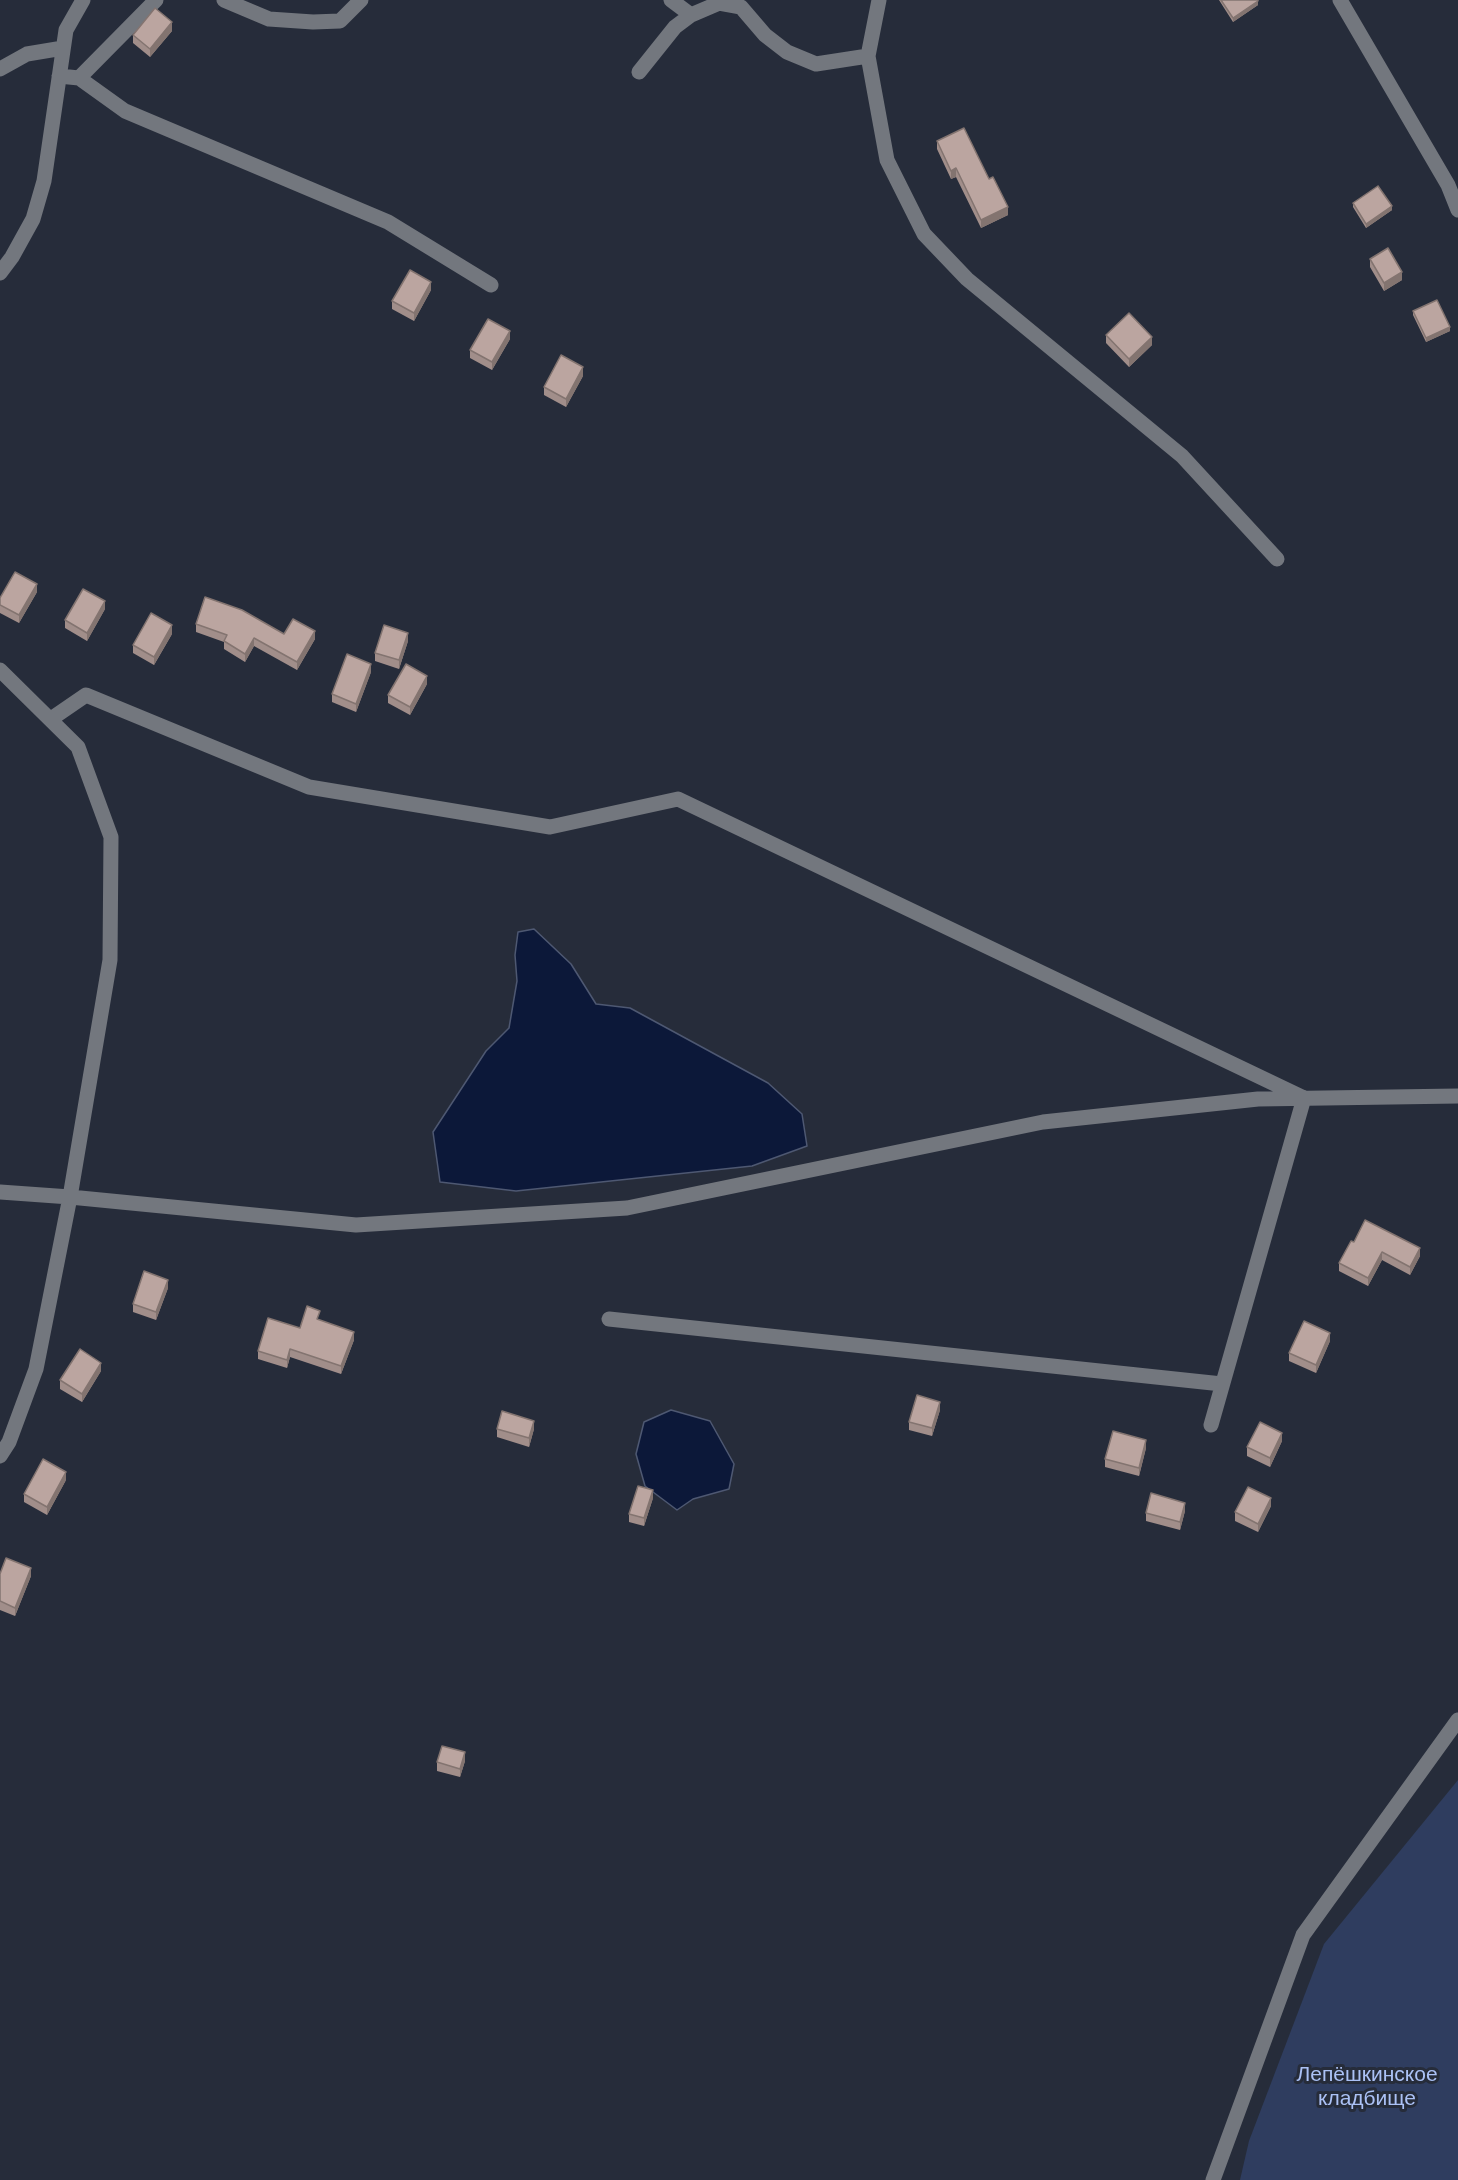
<!DOCTYPE html>
<html>
<head>
<meta charset="utf-8">
<style>
  body { margin:0 }
  canvas { display:block; background:#262c3a }
</style>
</head>
<body>
<canvas width="1458" height="2180"></canvas>
<script>
const c = document.querySelector('canvas').getContext('2d');
c.lineJoin = 'round';
function fill(path, color) { c.fillStyle = color; c.fill(path, 'evenodd'); }
const toPath = rows => new Path2D(rows.map(r => 'M' + r).join(''));
function strokePath(path, color, width, dash) { c.strokeStyle = color; c.lineWidth = width; c.lineCap = dash ? 'butt' : 'round'; c.setLineDash(dash || []); c.stroke(path); }
function drawText(font, color, halo, rows, align = 'center') {
  c.font = font + ' "Work Sans",sans-serif'; c.lineWidth = 6; c.setLineDash([]); c.textBaseline = 'middle'; c.strokeStyle = halo; c.fillStyle = color; for (const [text, x, y, turn = 0] of rows) {
    c.save(); c.translate(x, y); c.rotate((+turn || 0) * Math.PI / 180); c.textAlign = isNaN(turn) ? turn : align; if (halo) c.strokeText(text, 0, 0); c.fillText(text, 0, 0); c.restore();
  }
}
const green = toPath([
  [1458,1780,1458,2180,1240,2180,1249,2141,1324,1944]
]);
const water = toPath([
  [534,929,571,964,596,1004,630,1008,768,1083,802,1114,807,1146,752,1166,516,1191,440,1182,433,1132,486,1051,509,1028,517,981,515,955,518,932,534,929],
  [671,1410,710,1421,734,1464,729,1489,693,1499,677,1510,645,1486,636,1454,644,1422,671,1410]
]);
const minor = toPath([
  [224,0,269,19,313,22,340,21,361,0],
  [671,0,691,15],
  [879,0,868,56,887,160,924,234,967,279,1182,456,1277,559],
  [1340,0,1448,185,1458,210],
  [0,69,27,54,63,48],
  [639,72,675,27,691,15,719,3,741,7,765,35,787,52,816,64,868,56],
  [59,76,79,78,125,111,388,222,491,285],
  [79,78,156,0],
  [0,273,12,257,33,219,44,181,66,30,83,0],
  [0,670,78,747,111,837,110,960,70,1197,36,1369,9,1442,0,1456],
  [51,719,86,695,309,787,550,827,678,799,1304,1098,1211,1425],
  [0,1192,70,1197,356,1225,627,1208,1043,1122,1258,1099,1458,1096],
  [609,1319,1222,1384],
  [1213,2180,1303,1935,1458,1720]
]);
const wall = toPath([
  [1219,0,1258,0,1258,5,1233,22],
  [172,31,150,57,133,43,133,35],
  [937,141,989,179,1008,215,981,228,956,177,951,179,937,149],
  [1353,203,1392,210,1366,228,1353,207],
  [1370,259,1402,280,1384,291,1370,267],
  [431,290,414,321,392,309,392,301],
  [1413,311,1450,331,1426,342,1413,315],
  [1106,335,1152,345,1129,367,1106,343],
  [510,339,492,370,470,358,470,350],
  [583,376,566,407,544,395,544,387],
  [37,592,19,623,0,613,0,598],
  [105,609,87,641,65,628,65,620],
  [196,624,284,634,315,639,297,670,254,646,245,662,224,649,224,642,196,632],
  [172,634,154,665,133,653,133,645],
  [408,641,399,669,375,661,375,653],
  [371,672,356,712,332,702,332,694],
  [427,684,410,715,388,703,388,695],
  [1354,1242,1420,1256,1410,1275,1382,1260,1368,1286,1339,1271,1339,1263],
  [168,1288,156,1320,133,1312,133,1304],
  [319,1320,354,1340,341,1374,290,1357,287,1368,258,1359,258,1351,300,1328],
  [1330,1341,1316,1373,1289,1361,1289,1353],
  [101,1371,82,1402,60,1389,60,1380],
  [940,1410,932,1436,909,1430,909,1422],
  [497,1429,534,1429,529,1447,497,1437],
  [1282,1441,1270,1467,1247,1456,1247,1447],
  [1146,1448,1139,1476,1105,1467,1105,1459],
  [66,1480,47,1515,24,1502,24,1494],
  [653,1498,644,1526,629,1522,629,1514],
  [1271,1506,1258,1532,1235,1521,1235,1512],
  [1185,1511,1180,1530,1146,1521,1146,1513],
  [0,1574,31,1576,15,1616,0,1610],
  [465,1761,460,1777,437,1771,437,1762]
]);
const shadedWall = toPath([
  [1258,1,1258,5,1233,22,1233,18],
  [172,22,172,31,150,57,150,49],
  [956,168,956,177,951,179,951,171],
  [1392,206,1392,210,1366,228,1366,224],
  [1008,207,1008,215,981,228,981,220],
  [1402,272,1402,280,1384,291,1384,283],
  [431,282,431,290,414,321,414,313],
  [1450,327,1450,331,1426,342,1426,338],
  [510,331,510,339,492,370,492,362],
  [1152,337,1152,345,1129,367,1129,359],
  [583,367,583,376,566,407,566,399],
  [37,584,37,592,19,623,19,615],
  [105,601,105,609,87,641,87,633],
  [172,625,172,634,154,665,154,657],
  [315,631,315,639,297,670,297,662],
  [408,633,408,641,399,669,399,660],
  [254,638,254,646,245,662,245,654],
  [371,664,371,672,356,712,356,704],
  [427,676,427,684,410,715,410,707],
  [1420,1248,1420,1256,1410,1275,1410,1267],
  [1382,1252,1382,1260,1368,1286,1368,1278],
  [168,1280,168,1288,156,1320,156,1312],
  [354,1332,354,1340,341,1374,341,1366],
  [1330,1333,1330,1341,1316,1373,1316,1365],
  [290,1349,290,1357,287,1368,287,1360],
  [101,1363,101,1371,82,1402,82,1394],
  [940,1402,940,1410,932,1436,932,1428],
  [534,1421,534,1429,529,1447,529,1438],
  [1282,1433,1282,1441,1270,1467,1270,1458],
  [1146,1440,1146,1448,1139,1476,1139,1468],
  [66,1472,66,1480,47,1515,47,1507],
  [653,1490,653,1498,644,1526,644,1518],
  [1271,1498,1271,1506,1258,1532,1258,1524],
  [1185,1503,1185,1511,1180,1530,1180,1522],
  [31,1568,31,1576,15,1616,15,1608],
  [465,1752,465,1761,460,1777,460,1769]
]);
const building = toPath([
  [1221,0,1258,0,1258,1,1233,18,1221,0],
  [155,8,172,22,150,49,133,35,155,8],
  [964,128,989,179,993,177,1008,207,981,220,956,168,951,171,937,141,964,128],
  [1378,186,1392,206,1366,224,1353,203,1378,186],
  [1388,248,1402,272,1384,283,1370,259,1388,248],
  [410,270,431,282,414,313,392,301,410,270],
  [1437,300,1450,327,1426,338,1413,311,1437,300],
  [1129,313,1152,337,1129,359,1106,335,1129,313],
  [488,319,510,331,492,362,470,350,488,319],
  [561,355,583,367,566,399,544,387,561,355],
  [15,572,37,584,19,615,0,605,0,598,15,572],
  [83,589,105,601,87,633,65,620,83,589],
  [205,597,242,610,284,634,293,619,315,631,297,662,254,638,245,654,224,641,227,635,196,624,205,597],
  [151,613,172,625,154,657,133,645,151,613],
  [384,625,408,633,399,660,375,653,384,625],
  [347,654,371,664,356,704,332,694,347,654],
  [406,664,427,676,410,707,388,695,406,664],
  [1365,1220,1420,1248,1410,1267,1382,1252,1368,1278,1339,1263,1351,1241,1354,1242,1365,1220],
  [144,1271,168,1280,156,1312,133,1304,144,1271],
  [307,1306,320,1311,317,1319,354,1332,341,1366,290,1349,287,1360,258,1351,268,1318,300,1328,307,1306],
  [1304,1321,1330,1333,1316,1365,1289,1353,1304,1321],
  [80,1349,101,1363,82,1394,60,1380,80,1349],
  [917,1395,940,1402,932,1428,909,1422,917,1395],
  [502,1411,534,1421,529,1438,497,1429,502,1411],
  [1260,1422,1282,1433,1270,1458,1247,1447,1260,1422],
  [1113,1431,1146,1440,1139,1468,1105,1459,1113,1431],
  [43,1459,66,1472,47,1507,24,1494,43,1459],
  [638,1486,653,1490,644,1518,629,1514,638,1486],
  [1248,1487,1271,1498,1258,1524,1235,1512,1248,1487],
  [1151,1493,1185,1503,1180,1522,1146,1513,1151,1493],
  [6,1558,31,1568,15,1608,0,1601,0,1574,6,1558],
  [442,1746,465,1752,460,1769,437,1762,442,1746]
]);
const parkNames = [
  ["Лепёшкинское",1367,2075],
  ["кладбище",1367,2099]
];
fill(green, '#2f3d5f');
fill(water, '#0c1839');
strokePath(water, '#4e5872', 1.5);
strokePath(minor, '#73777e', 15);
fill(wall, '#a18e8a');
fill(shadedWall, '#837470');
fill(building, '#bba5a0');
strokePath(building, '#837470', 1.5);
drawText('21px', '#abc1f5', '#262c3a', parkNames);
</script>
</body>
</html>
